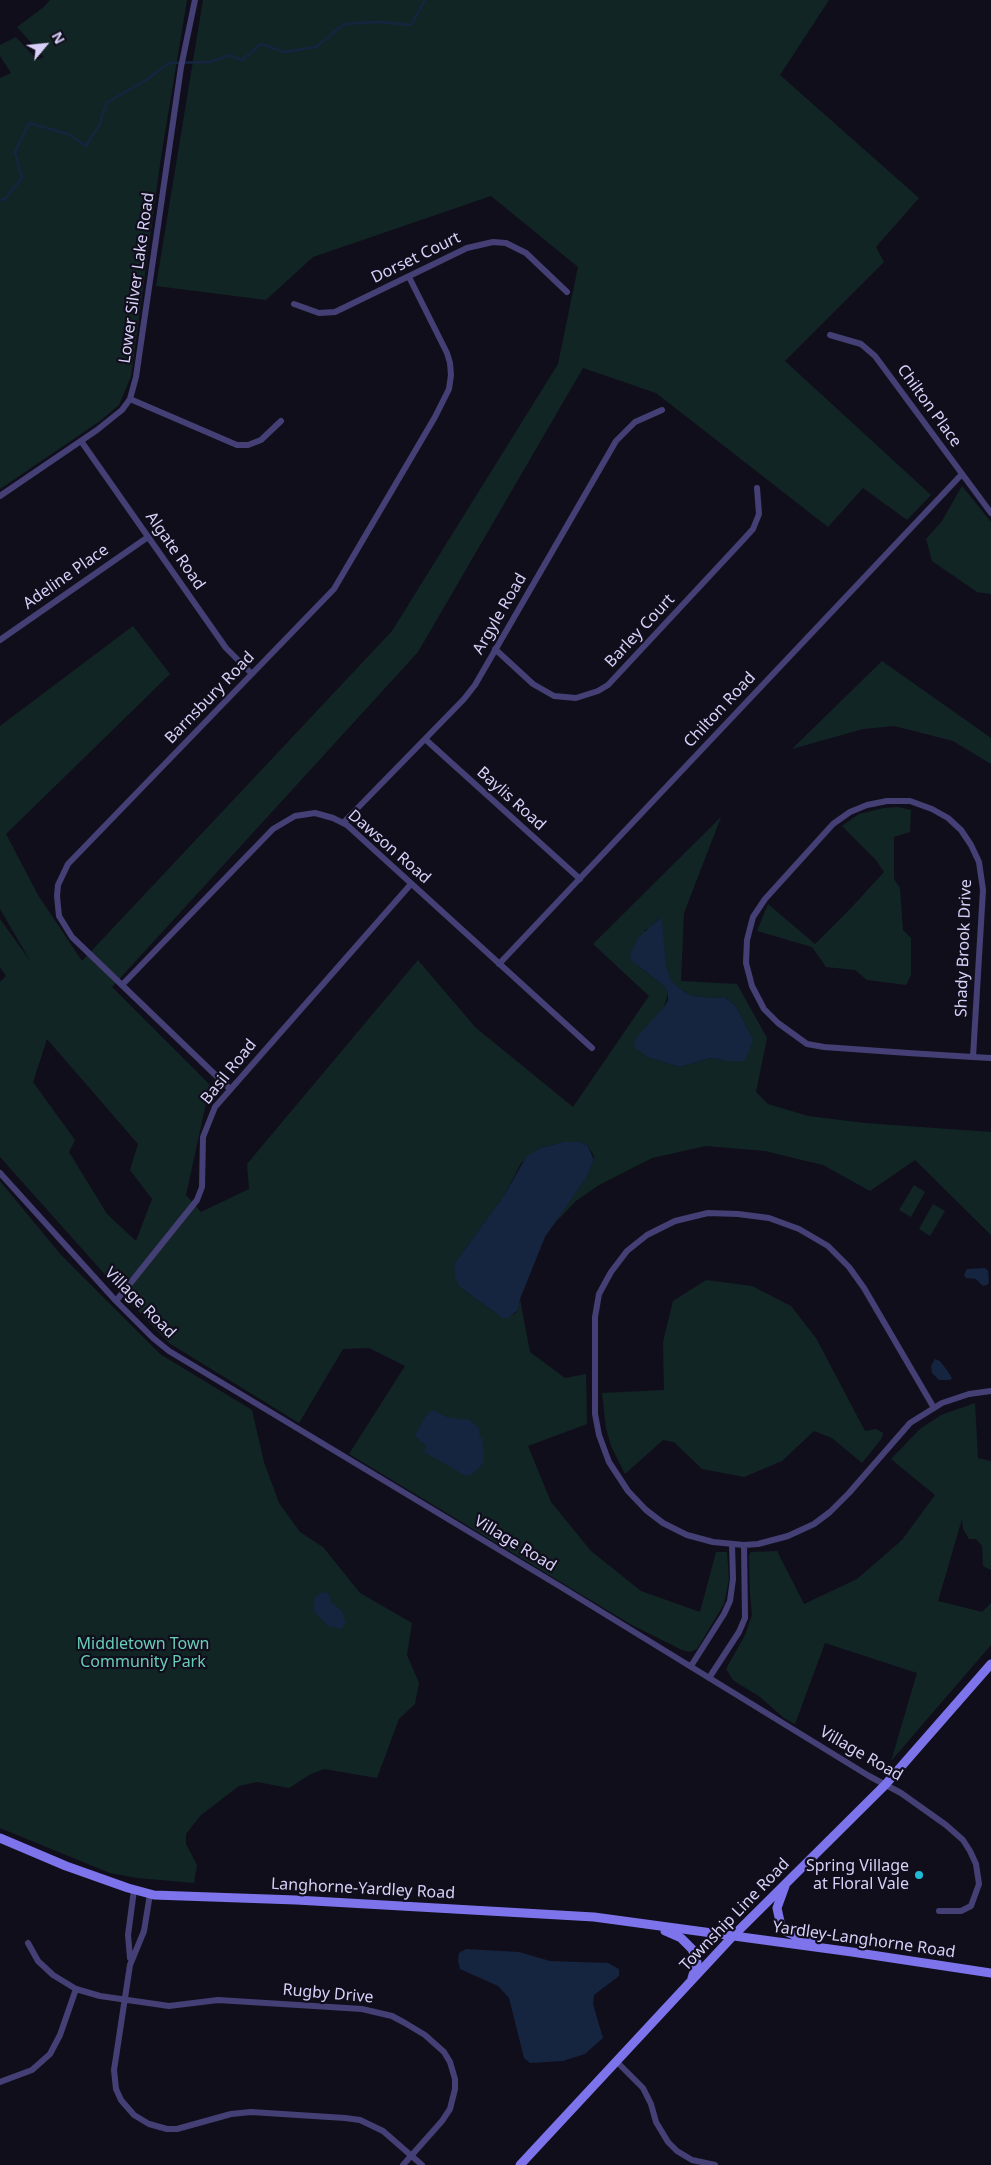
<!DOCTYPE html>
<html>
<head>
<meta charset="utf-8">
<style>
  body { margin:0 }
  #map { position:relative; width:991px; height:2165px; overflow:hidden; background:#110e1c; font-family:"Noto Sans",sans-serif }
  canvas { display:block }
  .north { position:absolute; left:20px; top:20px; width:50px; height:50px; -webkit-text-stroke:4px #110e1c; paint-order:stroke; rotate:62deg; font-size:14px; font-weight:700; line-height:20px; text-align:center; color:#d7d0f8 }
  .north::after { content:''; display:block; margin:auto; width:18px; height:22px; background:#d7d0f8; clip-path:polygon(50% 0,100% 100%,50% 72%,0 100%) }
</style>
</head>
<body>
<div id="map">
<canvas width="991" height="2165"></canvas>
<div class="north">N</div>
</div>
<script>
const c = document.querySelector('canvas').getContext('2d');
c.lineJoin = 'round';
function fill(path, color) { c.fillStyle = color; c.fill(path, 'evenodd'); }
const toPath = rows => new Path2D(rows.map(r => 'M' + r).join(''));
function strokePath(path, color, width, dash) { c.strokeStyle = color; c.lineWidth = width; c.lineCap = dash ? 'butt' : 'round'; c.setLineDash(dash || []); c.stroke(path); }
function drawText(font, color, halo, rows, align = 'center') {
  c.font = font + ' "Noto Sans",sans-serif'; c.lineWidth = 4.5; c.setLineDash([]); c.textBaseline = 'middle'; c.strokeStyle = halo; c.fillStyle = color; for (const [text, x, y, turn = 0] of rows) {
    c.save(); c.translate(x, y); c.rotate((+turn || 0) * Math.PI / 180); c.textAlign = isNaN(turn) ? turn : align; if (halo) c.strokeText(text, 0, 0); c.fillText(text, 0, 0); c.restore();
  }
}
const green = toPath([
  [50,0,187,0,161,157,131,376,119,405,100,421,0,489,0,78,11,73,0,56,0,45,16,37,37,60,44,57,17,27,44,7],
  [203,0,829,0,780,75,919,198,876,247,884,262,785,361,931,495,907,520,863,488,828,527,656,393,583,368,418,652,112,987,210,1085,186,1195,201,1212,249,1189,247,1164,418,960,475,1027,573,1107,649,996,593,944,721,817,684,913,681,981,737,984,767,1038,756,1092,768,1104,808,1116,865,1123,991,1132,991,1235,915,1160,870,1191,823,1165,765,1151,706,1146,652,1158,599,1185,576,1201,551,1227,586,1178,594,1160,594,1156,588,1146,580,1142,563,1142,540,1148,521,1163,505,1194,454,1264,460,1287,501,1317,515,1314,518,1310,520,1299,530,1352,565,1378,586,1374,587,1424,528,1446,551,1502,591,1551,641,1591,700,1612,716,1552,727,1552,729,1579,724,1604,697,1649,690,1652,682,1650,630,1624,349,1454,405,1366,369,1348,343,1349,299,1423,169,1343,126,1298,0,1157,0,982,6,976,0,967,0,919,31,962,0,909,0,726,133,626,170,674,6,834,38,895,82,961,392,631,558,364,578,267,491,196,313,257,266,300,156,286],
  [659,918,666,965,670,980,679,988,690,995,710,998,724,997,735,1005,751,1035,726,1061,710,1058,680,1067,650,1058,668,993,664,986,636,964,645,930,650,928],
  [47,1039,138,1144,130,1170,152,1199,136,1241,107,1214,69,1152,75,1140,33,1082],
  [962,486,991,522,991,594,977,592,932,561,926,539,942,521],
  [882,661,991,738,991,764,953,741,894,726,863,729,792,749],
  [898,807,911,810,910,832,894,837,894,879,900,888,903,930,911,938,911,975,906,985,867,980,855,970,826,967,812,947,757,931,768,904,815,944,851,908,884,872,876,860,842,826,859,814,884,808],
  [0,1181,61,1255,160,1354,252,1410,264,1462,279,1503,300,1532,323,1547,360,1593,412,1623,407,1655,419,1683,415,1704,399,1719,377,1778,324,1769,309,1775,289,1788,257,1782,239,1786,201,1815,186,1834,186,1844,197,1865,194,1883,137,1878,110,1873,0,1828],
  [914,1185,925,1192,911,1217,899,1210],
  [933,1204,945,1211,930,1236,919,1229],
  [706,1280,752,1286,791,1306,816,1338,865,1431,876,1429,883,1433,882,1438,862,1463,832,1438,814,1431,782,1461,744,1477,702,1469,674,1442,663,1440,625,1474,611,1446,606,1428,602,1393,664,1390,663,1342,673,1301],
  [975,1403,978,1458,991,1461,991,1570,983,1566,982,1546,976,1539,969,1539,963,1529,962,1519,938,1601,982,1612,991,1603,991,1645,891,1761,917,1673,825,1643,795,1724,784,1718,760,1697,733,1680,726,1669,745,1635,752,1615,750,1593,749,1555,751,1552,777,1551,804,1604,857,1579,902,1540,935,1495,891,1459,920,1429,941,1415]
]);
const water = toPath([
  [660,918,662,920,666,965,670,979,679,988,690,995,710,998,724,997,735,1005,753,1039,748,1054,744,1061,726,1061,710,1058,680,1067,650,1058,634,1047,636,1038,665,1006,668,1000,668,993,664,986,631,960,630,954,638,938],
  [563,1142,580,1142,588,1146,594,1160,586,1178,545,1237,520,1299,518,1310,507,1319,501,1317,460,1287,455,1278,454,1264,505,1194,526,1157,540,1148],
  [985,1268,988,1271,989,1282,987,1285,983,1286,976,1279,966,1278,964,1275,967,1269],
  [935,1359,940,1361,949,1373,952,1378,950,1380,939,1380,932,1373,931,1366],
  [433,1410,446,1417,464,1420,468,1419,479,1428,480,1438,482,1438,484,1459,481,1466,472,1474,466,1476,424,1452,426,1445,419,1440,415,1435,426,1416],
  [323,1592,328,1593,332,1603,342,1611,344,1617,346,1622,341,1629,328,1626,313,1610,315,1597],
  [466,1949,519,1952,550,1961,608,1963,619,1969,619,1976,594,1995,593,2004,603,2038,585,2054,563,2061,530,2063,524,2058,509,1998,498,1986,460,1969,458,1960,459,1953]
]);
const stream = toPath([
  [0,200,5,199,22,178,15,152,29,123,68,134,86,146,100,124,106,103,146,80,169,63,211,62,229,55,242,60,261,44,284,52,316,47,344,24,378,22,411,25,425,0]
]);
const street = toPath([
  [294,304,319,313,335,312,467,248,493,242,506,243,526,253,567,292],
  [830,335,861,344,875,356,991,513],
  [130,399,237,445,248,445,261,440,281,421],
  [81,441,226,648,252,674],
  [0,496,97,430,122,410,130,399,136,377,181,67,195,0],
  [0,640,148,537],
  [495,649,533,684,554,696,576,698,598,691,608,685,743,540,753,529,759,514,757,488],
  [425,739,580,879],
  [343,823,464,699,475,685,616,441,635,422,662,410],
  [499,964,962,474],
  [122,985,273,829,295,816,315,813,333,818,347,825,592,1048],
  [973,1057,983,890,979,862,971,845,961,830,948,818,932,809,910,801,887,801,867,805,850,812,833,824,765,899,753,917,747,940,746,963,752,986,764,1009,778,1023,807,1044,824,1047,908,1053,973,1057,991,1058],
  [230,1089,72,937,59,916,57,896,58,885,68,864,334,589,435,417,449,389,451,375,450,363,447,353,409,277],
  [0,1173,116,1301,153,1338,169,1351,561,1587,869,1776,901,1793,946,1825,963,1840,970,1851,976,1864,979,1884,971,1906,961,1911,939,1911],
  [116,1301,197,1200,202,1187,203,1137,215,1107,411,884],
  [934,1408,864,1288,849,1267,828,1246,799,1229,769,1218,738,1214,708,1213,675,1221,647,1235,627,1251,611,1272,599,1294,595,1317,595,1414,599,1435,609,1462,628,1491,646,1510,663,1523,687,1535,713,1542,744,1545,758,1544,788,1536,814,1524,830,1512,849,1493,910,1423,942,1403,969,1394,991,1391],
  [691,1666,724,1614,730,1601,733,1579,732,1544],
  [709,1678,739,1632,745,1618,744,1545],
  [150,1894,144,1931,130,1965,114,2070,116,2089,121,2100,134,2115,149,2124,167,2129,177,2129,231,2114,251,2112,345,2118,360,2120,383,2131,422,2165],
  [28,1943,38,1961,53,1975,76,1989,100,1996,169,2006,218,2000,362,2009,392,2016,405,2023,425,2035,444,2052,450,2062,455,2079,455,2089,450,2109,442,2121,403,2165],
  [130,1958,128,1935,134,1890],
  [616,2061,643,2088,651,2104,656,2122,668,2142,677,2151,692,2160,715,2165],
  [0,2082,32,2070,50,2054,60,2035,76,1989]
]);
const secondary = toPath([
  [0,1838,66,1866,128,1888,154,1895,296,1900,594,1917,852,1952,991,1973],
  [785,1886,777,1908,781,1926,785,1931,813,1944],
  [665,1931,681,1938,692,1949,697,1962,692,1978],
  [520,2165,732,1937,885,1785,991,1664]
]);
const markers = [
  [919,1875,5,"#1fbbd6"]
];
const streetNames = [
  ["Dorset Court",416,258,-26],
  ["Lower Silver Lake Road",137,278,-82],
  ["Chilton Place",929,406,54],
  ["Algate Road",175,551,55],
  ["Adeline Place",66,577,-35],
  ["Argyle Road",500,614,-60],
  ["Barley Court",640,631,-47],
  ["Barnsbury Road",210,698,-46],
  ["Chilton Road",720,710,-47],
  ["Baylis Road",511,799,42],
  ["Dawson Road",389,847,41],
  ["Shady Brook Drive",964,948,-88],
  ["Basil Road",229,1072,-51],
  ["Village Road",140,1303,45],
  ["Village Road",515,1544,31],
  ["Village Road",861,1754,30],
  ["Langhorne-Yardley Road",363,1889,3],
  ["Township Line Road",735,1915,-46],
  ["Yardley-Langhorne Road",864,1940,8],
  ["Rugby Drive",328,1994,5]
];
const parkNames = [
  ["Middletown Town",143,1644],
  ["Community Park",143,1662]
];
const poiNames = [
  ["Spring Village",909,1866],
  ["at Floral Vale",909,1884]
];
fill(green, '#122525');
fill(water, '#15243f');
strokePath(stream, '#15243f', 2.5);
strokePath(street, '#444075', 6);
strokePath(secondary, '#7d74eb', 9);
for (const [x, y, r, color] of markers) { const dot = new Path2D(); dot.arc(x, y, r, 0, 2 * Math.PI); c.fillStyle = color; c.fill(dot); strokePath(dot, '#110e1c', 2); }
drawText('16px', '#d7d0f8', '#110e1c', streetNames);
drawText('16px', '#67cdb8', '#110e1c', parkNames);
drawText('16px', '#d7d0f8', '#110e1c', poiNames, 'right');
</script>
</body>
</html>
